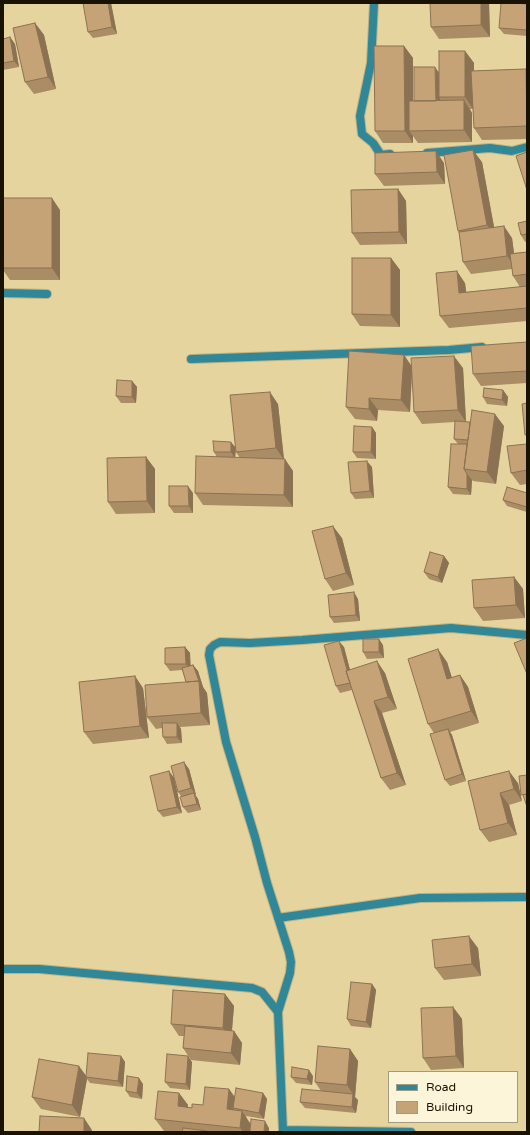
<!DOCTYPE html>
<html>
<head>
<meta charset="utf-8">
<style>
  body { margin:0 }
  #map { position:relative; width:530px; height:1135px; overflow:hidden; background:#e5d49d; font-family:"Varela Round",sans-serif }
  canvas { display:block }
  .frame { position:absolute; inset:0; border:4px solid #191201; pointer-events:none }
  .legend { position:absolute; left:388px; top:1071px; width:130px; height:52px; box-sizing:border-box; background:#fdf5da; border:1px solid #a29a83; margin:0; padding:5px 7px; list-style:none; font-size:12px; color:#191201 }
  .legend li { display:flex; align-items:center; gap:8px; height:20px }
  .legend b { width:20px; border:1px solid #a29a83 }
</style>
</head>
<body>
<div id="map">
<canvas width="530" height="1135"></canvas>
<div class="frame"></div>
<ul class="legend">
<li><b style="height:5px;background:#2f8798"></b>Road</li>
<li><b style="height:11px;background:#c6a376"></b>Building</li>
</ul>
</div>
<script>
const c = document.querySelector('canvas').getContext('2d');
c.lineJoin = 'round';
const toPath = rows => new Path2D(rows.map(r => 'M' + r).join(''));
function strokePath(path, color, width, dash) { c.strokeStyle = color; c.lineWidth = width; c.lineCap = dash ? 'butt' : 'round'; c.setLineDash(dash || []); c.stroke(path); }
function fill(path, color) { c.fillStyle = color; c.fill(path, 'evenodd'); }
const minor = toPath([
  [374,3,371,63,360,116,362,134,373,143,381,155,390,154],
  [427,153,490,148,512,151,527,147],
  [3,293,47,294],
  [191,359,449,350,482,347],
  [278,918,420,898,527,897],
  [3,969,39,969,252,988,262,992,278,1012,283,1132],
  [278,1012,290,973,291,962,289,952,267,883,255,837,226,742,209,655,210,649,214,645,220,642,250,643,302,640,451,628,527,635],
  [283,1130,411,1132]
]);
const wall = toPath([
  [111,3,117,34,93,38,88,32],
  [189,3,229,3,190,4],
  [489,3,490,37,439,39,431,27],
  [527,4,527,36,504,34,499,28],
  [35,23,44,35,56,89,34,94,25,82],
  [10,37,15,44,19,67,3,70,3,39],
  [404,46,413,58,413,101,414,101,439,73,465,51,474,63,474,71,526,69,527,70,527,139,482,140,474,128,473,109,470,109,472,113,472,142,418,143,413,136,413,143,383,143,375,131],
  [482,162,494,228,512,238,514,253,527,252,527,321,449,328,440,316,465,283,466,292,520,287,513,276,512,269,471,274,463,262,459,233,458,231],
  [444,163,445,184,384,186,375,174],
  [398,189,406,201,407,244,360,245,352,233],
  [3,198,60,210,60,280,10,280,3,270],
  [527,221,527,241,525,242,521,235],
  [391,258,400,270,400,327,360,326,352,314],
  [527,342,527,383,481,386,473,374],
  [404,355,411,365,463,368,466,422,504,426,496,484,473,481,472,480,471,495,453,494,448,487,458,444,454,439,455,422,422,424,414,412,412,375,410,412,378,410,377,421,355,419,346,407],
  [132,381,137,387,136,403,121,403,116,396],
  [503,390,508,397,507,406,487,404,483,397],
  [278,404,284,459,293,471,293,507,203,505,195,493,217,457,214,452,236,448,235,457,240,458,236,452],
  [372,427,376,433,376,459,357,458,353,452],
  [527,444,527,484,520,485,511,473],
  [146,457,155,469,155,513,116,514,108,502],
  [372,467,374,498,355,499,351,493],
  [193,493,193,513,174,513,169,506],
  [527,493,527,512,507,506,503,500],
  [342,538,354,585,333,591,325,579],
  [444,556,449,563,442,583,429,579,424,572],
  [514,577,523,589,525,618,483,621,474,608],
  [358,599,360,621,334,623,330,617],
  [383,645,384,658,367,659,363,652],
  [185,647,190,653,190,665,193,665,198,671,203,687,207,693,210,725,180,727,181,729,182,743,167,744,163,737,162,728,156,729,147,717,186,682,182,670,170,671,165,664],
  [344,647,350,670,385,673,397,709,382,713,406,785,390,790,381,778,352,690,340,693,336,686],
  [447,662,452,678,460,675,468,687,479,723,450,732,452,735,466,781,450,786,445,780,434,733,428,724],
  [143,688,149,738,93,744,84,732],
  [189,769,196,795,195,795,198,799,201,810,188,813,183,807,181,796,178,792],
  [169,771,174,778,182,813,163,817,158,811],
  [468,781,518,783,522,801,509,805,517,835,489,842,480,830],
  [478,948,481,976,444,980,435,968],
  [372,984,376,990,371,1028,351,1026,347,1019],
  [225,994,234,1006,232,1031,234,1031,242,1043,240,1065,191,1060,183,1048,184,1036,179,1036,171,1024],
  [453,1007,462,1019,464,1068,431,1070,423,1058],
  [350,1049,358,1061,355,1097,358,1100,356,1113,305,1108,300,1102,321,1091,315,1082],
  [121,1056,125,1062,123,1087,90,1083,87,1079,80,1117,41,1109,32,1097,86,1076],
  [192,1062,190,1090,170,1088,165,1082],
  [313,1076,312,1085,296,1083,291,1077],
  [143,1084,142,1099,130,1097,126,1091],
  [229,1089,235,1097,263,1093,267,1099,264,1119,246,1116,250,1132,175,1132,164,1131,155,1119,179,1093,188,1105,188,1107,192,1108,203,1105]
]);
const shadedWall = toPath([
  [108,3,111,3,117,34,112,27],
  [481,3,489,3,490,37,481,25],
  [35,23,44,35,56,89,48,77],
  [10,37,15,44,19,67,14,61],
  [404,46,413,58,413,131,409,131,413,136,413,143,405,131],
  [465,51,474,63,473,109,465,97],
  [435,67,440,74,439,97,440,98,440,111,436,105],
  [464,100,472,113,472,142,464,130],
  [473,150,482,162,496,237,487,225],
  [436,151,444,163,445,184,437,172],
  [398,189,406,201,407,244,399,232],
  [52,198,60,210,60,280,52,268],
  [504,226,512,238,516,268,507,256],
  [391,258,400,270,400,327,391,315],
  [457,271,465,283,468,305,459,293],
  [404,355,412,367,410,412,401,400],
  [454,356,463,368,466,422,458,410],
  [132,381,137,387,136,403,132,397],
  [503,390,508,397,507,406,502,400],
  [270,392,278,404,284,460,276,448],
  [369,398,378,410,377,421,369,409],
  [495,414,504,426,496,484,487,472],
  [372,427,376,433,376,459,371,452],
  [231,442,236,448,235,459,231,452],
  [146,457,155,469,155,513,147,501],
  [285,459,293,471,293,507,284,495],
  [367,461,372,467,374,498,370,491],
  [467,474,472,480,471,495,467,489],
  [188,486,193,493,193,513,189,506],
  [333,526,342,538,354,585,346,573],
  [444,556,449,563,442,583,438,577],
  [514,577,523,589,525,618,516,605],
  [354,592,358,599,360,621,356,615],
  [379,639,383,645,384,658,379,652],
  [339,641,344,647,355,689,351,682],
  [185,647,190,653,191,670,186,664],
  [438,649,447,662,456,691,447,679],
  [377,661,385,673,397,709,388,697],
  [193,665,198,671,203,687,207,693,210,725,201,713],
  [460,675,468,687,479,723,471,711],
  [135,676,143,688,149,738,140,726],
  [374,701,382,713,406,785,397,773],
  [177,723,181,729,182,743,177,737],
  [448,729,452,735,466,781,462,774],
  [184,762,189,769,196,795,191,788],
  [169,771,174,778,182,813,177,807],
  [509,771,518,783,522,801,514,789],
  [194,793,198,799,201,810,197,804],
  [500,793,509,805,517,835,508,823],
  [469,936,478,948,481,976,472,964],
  [372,984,376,990,371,1028,366,1022],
  [225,994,234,1006,231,1040,223,1028],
  [453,1007,462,1019,464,1068,456,1056],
  [234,1031,242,1043,240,1065,231,1053],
  [350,1049,358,1061,355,1097,358,1100,356,1113,352,1107,353,1094,347,1085],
  [121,1056,125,1062,123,1087,118,1081],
  [188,1056,192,1062,190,1090,186,1084],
  [79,1066,87,1077,86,1077,87,1079,80,1117,72,1105],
  [309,1070,313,1076,312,1085,307,1079],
  [139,1078,143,1084,142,1099,137,1093],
  [229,1089,237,1101,233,1108,236,1113,227,1109],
  [179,1093,188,1105,186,1118,178,1106],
  [263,1093,267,1099,264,1119,259,1113],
  [242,1111,250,1123,250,1132,243,1132,240,1128],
  [84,1118,92,1130,92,1132,84,1132],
  [265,1121,269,1128,269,1132,264,1132]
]);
const building = toPath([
  [83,3,108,3,112,27,88,32,83,3],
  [430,3,481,3,481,25,431,27,430,3],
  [501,3,514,3,527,4,527,30,499,28,501,3],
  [35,23,48,77,25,82,13,28,35,23],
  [10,37,14,61,3,63,3,39,10,37],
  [374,46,404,46,405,131,375,131,374,46],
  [439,51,465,51,465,97,439,97,439,51],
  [414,67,435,67,436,101,414,101,414,67],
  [526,69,527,126,474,128,471,71,526,69],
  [464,100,464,130,409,131,409,101,464,100],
  [473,150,487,225,458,231,444,155,473,150],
  [436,151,437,172,375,174,375,153,436,151],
  [527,152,527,190,516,156,527,152],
  [398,189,399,232,352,233,351,190,398,189],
  [3,198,52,198,52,268,3,268,3,198],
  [527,221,527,234,521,235,518,223,527,221],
  [504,226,507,256,463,262,459,232,504,226],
  [527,252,527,274,513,276,510,254,527,252],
  [352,258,391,258,391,315,352,314,352,258],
  [457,271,459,293,527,286,527,308,440,316,436,273,457,271],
  [527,342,527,371,473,374,471,346,527,342],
  [349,351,404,355,401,400,369,398,369,409,346,407,349,351],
  [454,356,458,410,414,412,411,358,454,356],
  [117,380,132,381,132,397,116,396,117,380],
  [484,388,503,390,502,400,483,397,484,388],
  [270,392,276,448,236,452,230,395,270,392],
  [527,403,527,435,525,435,522,404,527,403],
  [472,410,495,414,487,472,464,469,472,410],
  [455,421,470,422,468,440,454,439,455,421],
  [354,426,372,427,371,452,353,452,354,426],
  [213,441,231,442,231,452,214,452,213,441],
  [451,444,467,444,464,469,467,474,467,489,448,487,451,444],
  [527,444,527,470,511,473,507,446,527,444],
  [196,456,285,459,284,495,195,493,196,456],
  [146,457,147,501,108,502,107,458,146,457],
  [367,461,370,491,351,493,348,462,367,461],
  [169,486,188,486,189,506,169,506,169,486],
  [507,487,527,493,527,507,503,500,507,487],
  [333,526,346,573,325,579,312,531,333,526],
  [430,552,444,556,438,577,424,572,430,552],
  [514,577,516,605,474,608,472,580,514,577],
  [354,592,356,615,330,617,328,595,354,592],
  [527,638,527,674,514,643,527,638],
  [363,639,379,639,379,652,363,652,363,639],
  [339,641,347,670,346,671,350,683,336,686,324,645,339,641],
  [185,647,186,664,165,664,165,648,185,647],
  [438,649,447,679,460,675,471,711,428,724,408,659,438,649],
  [377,661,388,697,374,701,397,773,381,778,346,671,377,661],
  [193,665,199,681,186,682,182,668,193,665],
  [135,676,140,726,84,732,79,682,135,676],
  [199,681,201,713,147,717,145,685,199,681],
  [162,723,177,723,177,737,163,737,162,723],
  [448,729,462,774,445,780,430,734,448,729],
  [184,762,191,788,178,792,171,766,184,762],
  [169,771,177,807,158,811,150,776,169,771],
  [509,771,514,789,500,793,508,823,480,830,468,781,509,771],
  [527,775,527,794,521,795,519,776,527,775],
  [194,793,197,804,183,807,180,797,194,793],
  [527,794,527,807,523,795,527,794],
  [469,936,472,964,435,968,432,940,469,936],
  [351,982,372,984,366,1022,347,1019,351,982],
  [173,990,225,994,223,1028,171,1024,173,990],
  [453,1007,456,1056,423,1058,421,1008,453,1007],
  [185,1026,234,1031,231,1053,183,1048,185,1026],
  [318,1046,350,1049,347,1085,315,1082,318,1046],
  [88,1053,121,1056,118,1081,86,1077,88,1053],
  [167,1054,188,1056,186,1084,165,1082,167,1054],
  [39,1059,79,1066,72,1105,32,1097,39,1059],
  [292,1067,309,1070,307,1079,291,1077,292,1067],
  [127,1076,139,1078,137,1093,126,1091,127,1076],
  [205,1087,229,1089,227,1109,242,1111,240,1128,155,1119,158,1091,179,1093,178,1106,192,1108,192,1104,203,1105,205,1087],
  [236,1088,263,1093,259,1113,233,1108,236,1088],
  [302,1089,353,1094,352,1107,300,1102,302,1089],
  [40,1116,84,1118,84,1132,39,1132,40,1116],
  [251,1119,265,1121,264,1132,250,1132,251,1119],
  [183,1128,207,1131,207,1132,182,1132,183,1128]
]);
strokePath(minor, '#c0b181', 10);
strokePath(minor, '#2f8798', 8);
fill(wall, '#aa8c65');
fill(shadedWall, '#8b7253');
fill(building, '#c6a376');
strokePath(building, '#8b7253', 1);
</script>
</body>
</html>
